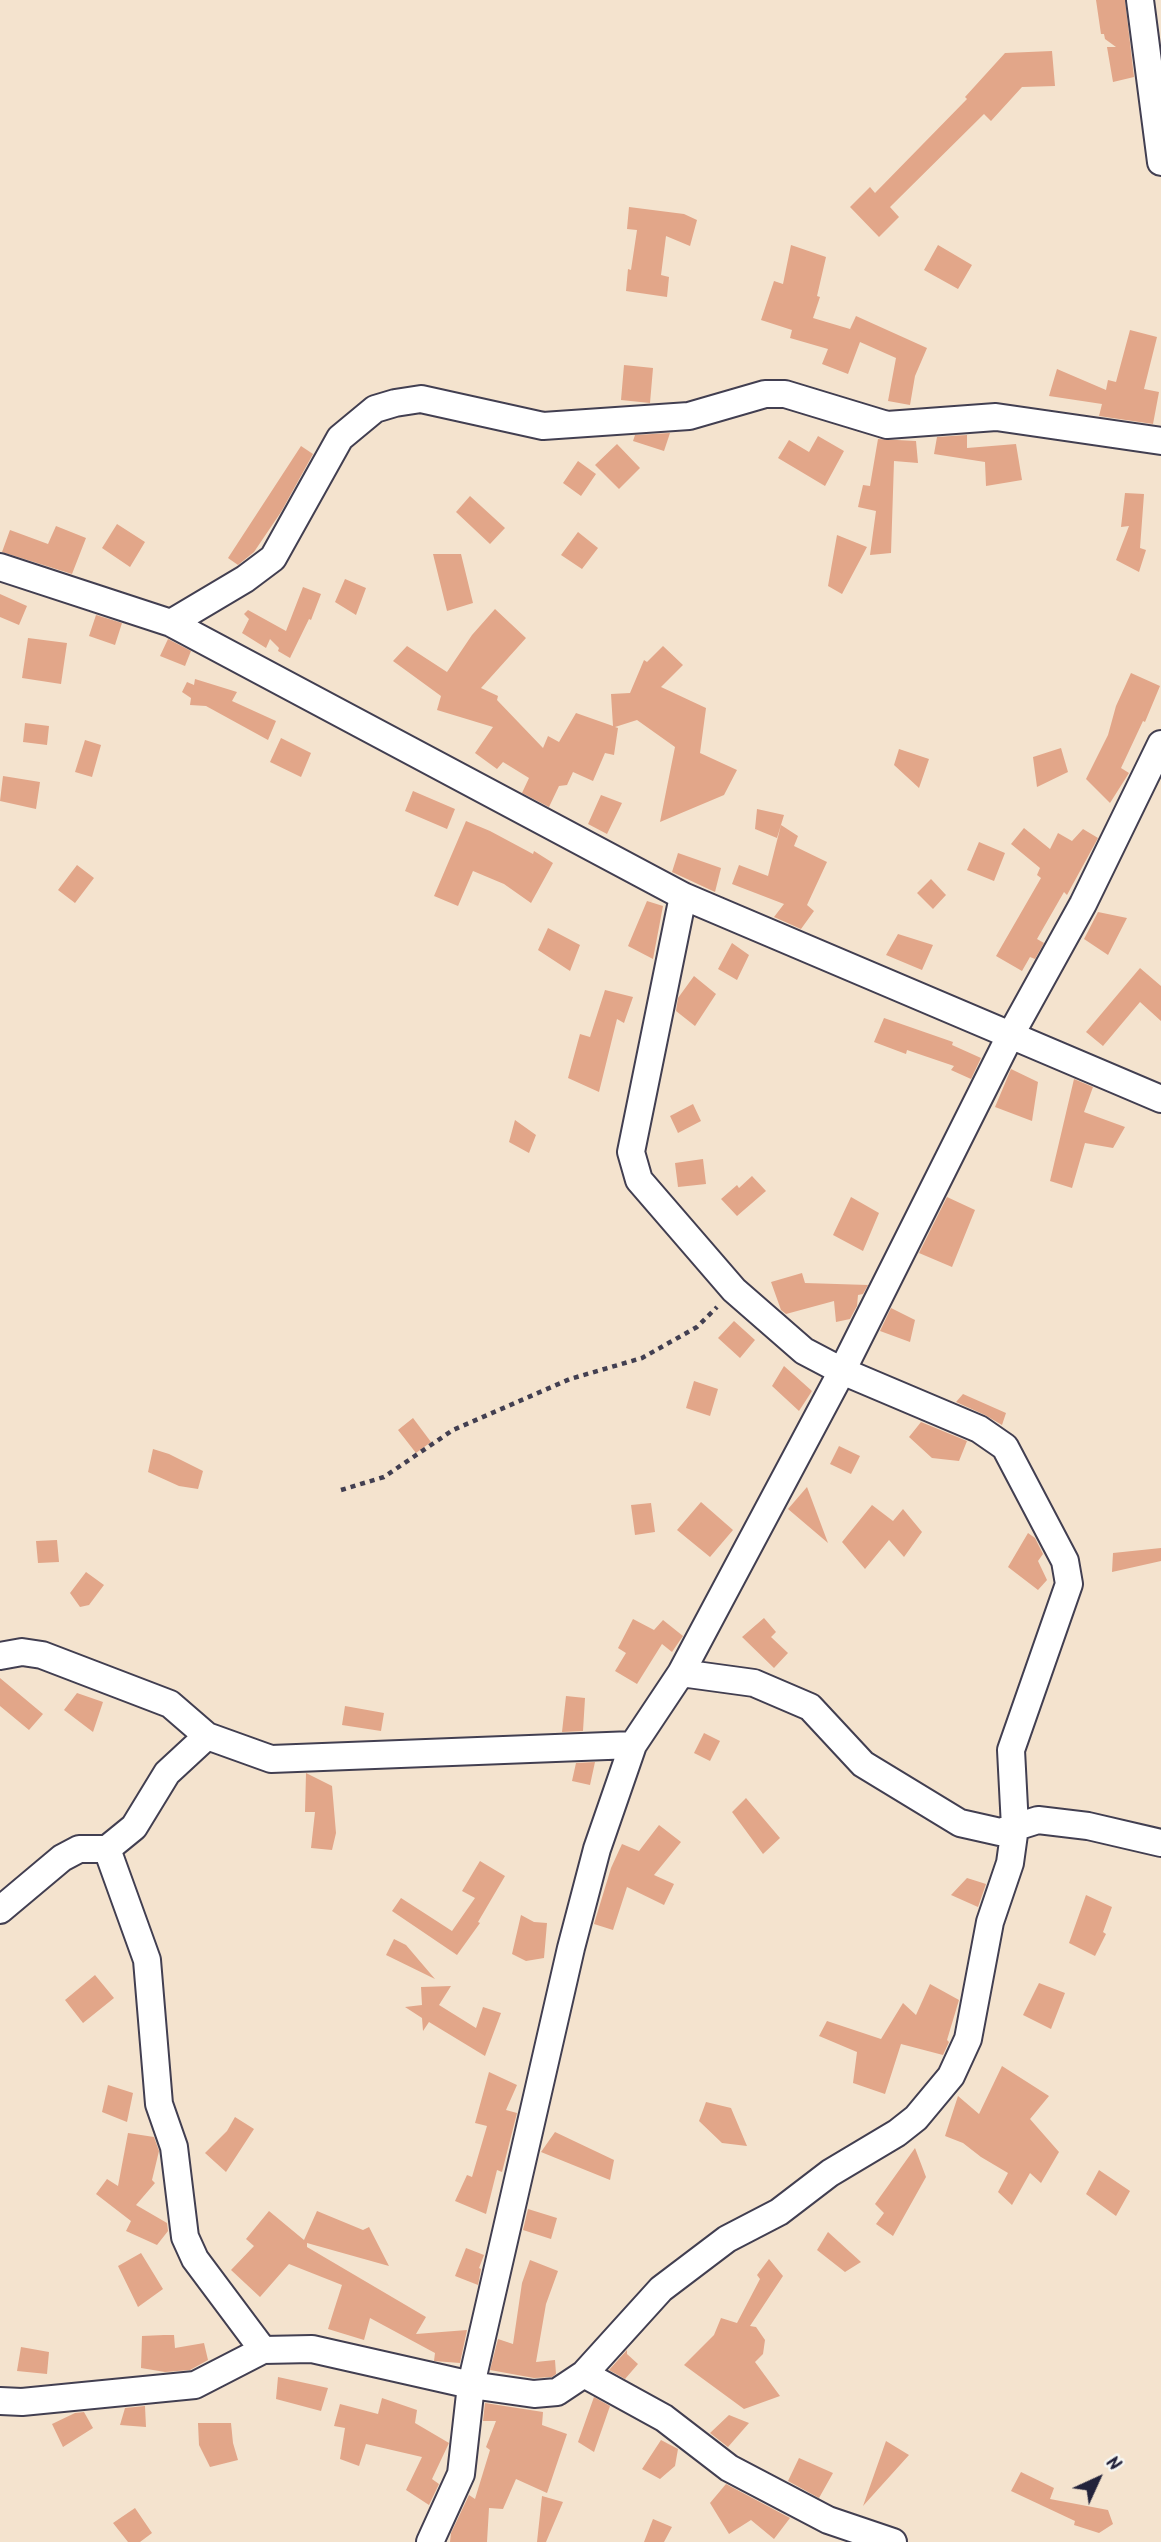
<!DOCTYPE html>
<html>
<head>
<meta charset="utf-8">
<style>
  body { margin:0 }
  #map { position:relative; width:1161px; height:2542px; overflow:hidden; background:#f4e3ce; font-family:Kalam,sans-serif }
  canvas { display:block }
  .north { position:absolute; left:1063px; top:2444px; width:70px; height:70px; -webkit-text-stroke:5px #f6f6f2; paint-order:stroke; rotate:45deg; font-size:19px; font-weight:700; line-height:28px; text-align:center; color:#22223b }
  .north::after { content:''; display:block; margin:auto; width:24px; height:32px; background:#22223b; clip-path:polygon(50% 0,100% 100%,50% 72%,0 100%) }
</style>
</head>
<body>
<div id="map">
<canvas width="1161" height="2542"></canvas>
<div class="north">N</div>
</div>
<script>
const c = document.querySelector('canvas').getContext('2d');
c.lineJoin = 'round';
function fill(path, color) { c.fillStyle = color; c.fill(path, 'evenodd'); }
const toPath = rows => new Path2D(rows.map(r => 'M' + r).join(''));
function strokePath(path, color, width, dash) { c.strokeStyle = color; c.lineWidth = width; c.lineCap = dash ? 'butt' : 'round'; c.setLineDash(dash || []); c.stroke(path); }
const building = toPath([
  [1096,0,1125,0,1134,77,1113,82,1107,47,1116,47,1105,39,1104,34,1101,34],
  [1052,51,1055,86,1022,87,991,121,984,114,890,207,899,217,879,237,850,207,870,187,875,193,967,99,965,97,1005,53],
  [629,207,684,214,697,220,690,246,666,236,661,275,669,277,667,297,626,291,628,269,631,270,637,230,627,229],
  [791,245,826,257,817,296,820,297,813,318,850,329,856,316,927,348,915,376,910,405,888,401,896,358,860,342,848,374,822,364,828,349,790,338,792,330,761,320,774,281,783,284],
  [938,245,972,265,958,289,924,270],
  [1130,330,1157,337,1144,389,1159,392,1153,424,1099,416,1102,404,1049,396,1057,369,1106,390,1108,380,1116,382],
  [624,365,653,368,650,403,621,400],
  [670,433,664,451,633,441,635,435],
  [967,435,967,448,1016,444,1022,480,986,486,985,462,934,454,937,437],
  [818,436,844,451,825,486,778,458,789,440,809,452],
  [878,439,916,441,918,463,894,461,891,553,870,555,876,511,858,507,863,485,870,486],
  [617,444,640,468,619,489,595,465],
  [301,446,313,454,281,512,254,552,238,565,228,558],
  [578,461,596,474,581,496,563,483],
  [1125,493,1144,494,1140,548,1146,550,1139,572,1116,560,1129,526,1121,527],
  [470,496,505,528,490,544,456,512],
  [117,524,145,542,130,567,102,548],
  [56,526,86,538,72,574,2,552,10,530,48,544],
  [578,532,598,548,582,569,561,555],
  [837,535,867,547,842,594,828,586],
  [433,554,461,554,473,603,447,611],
  [345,579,366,588,356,615,335,602],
  [303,587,321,594,311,620,309,619,290,658,278,651,279,648,270,639,266,648,242,633,249,619,244,614,248,610,286,631],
  [0,594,27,606,19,625,0,617],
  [495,609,526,638,481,688,498,696,497,700,543,748,548,736,559,742,576,713,613,726,611,694,630,693,644,660,647,662,663,646,683,665,661,687,706,708,700,753,737,770,724,795,660,822,675,747,637,720,615,727,618,728,614,755,605,753,593,781,573,772,567,785,559,786,549,807,522,793,529,778,503,762,497,769,475,753,493,727,437,710,441,696,393,661,407,646,447,672,472,635],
  [96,615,122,623,115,645,89,636],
  [28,638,67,643,61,684,22,678],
  [168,639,191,651,185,666,160,656],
  [1131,673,1160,686,1145,722,1143,721,1121,768,1129,773,1110,803,1086,779,1108,735,1116,706],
  [195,679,237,692,232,701,276,721,268,740,206,706,190,705,191,698,182,692,187,682,194,685],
  [25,723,49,726,47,745,23,742],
  [281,738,311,753,301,777,270,762],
  [85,740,101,745,92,777,75,772],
  [1061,748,1068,772,1037,787,1033,757],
  [899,749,929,759,919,788,894,765],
  [3,776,40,782,36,809,0,801],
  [413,791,455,809,447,829,405,811],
  [601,795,622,803,607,834,588,824],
  [757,809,784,815,777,838,755,829],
  [466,821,490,831,533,854,534,851,553,863,531,903,504,884,473,871,458,906,434,896],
  [781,825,798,836,794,846,827,862,807,905,814,911,801,929,774,917,784,904,732,884,739,865,768,876],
  [1024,828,1050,849,1058,833,1072,841,1083,829,1098,838,1067,895,1064,892,1037,939,1044,943,1035,959,1030,957,1022,971,996,956,1041,878,1037,875,1040,868,1011,844],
  [979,842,1005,853,994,881,967,870],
  [678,853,721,868,715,892,672,872],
  [77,865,94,878,75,903,58,890],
  [931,879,946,895,933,909,917,893],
  [647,901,663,906,653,959,628,946],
  [1098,912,1127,918,1108,955,1084,939],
  [548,928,580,945,570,971,538,950],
  [898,934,933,945,922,970,886,955],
  [732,943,749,955,737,980,718,969],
  [1140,968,1161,986,1161,1021,1140,1002,1103,1046,1086,1032],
  [694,976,716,994,695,1026,676,1011,678,998],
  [605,990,633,997,624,1023,617,1019,599,1092,568,1078,580,1034,590,1037],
  [884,1018,953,1042,952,1045,981,1058,971,1079,951,1070,954,1066,907,1050,906,1054,874,1042],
  [1011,1069,1038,1082,1032,1121,995,1107],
  [1074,1079,1093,1087,1084,1112,1125,1127,1113,1148,1085,1143,1072,1188,1050,1181],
  [693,1104,701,1121,678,1133,670,1116],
  [515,1120,536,1135,529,1153,509,1142],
  [703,1159,706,1184,678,1187,675,1163],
  [752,1176,766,1191,737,1216,721,1199,737,1185,739,1188],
  [851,1197,879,1213,863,1251,833,1235],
  [947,1197,975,1210,952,1267,919,1253],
  [802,1273,805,1283,868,1285,863,1294,858,1295,857,1306,850,1319,836,1322,834,1301,786,1314,781,1310,771,1282],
  [891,1308,915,1320,910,1342,880,1331],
  [734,1321,755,1340,740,1358,718,1338],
  [784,1366,812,1391,799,1411,772,1386],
  [694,1381,718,1389,710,1416,686,1408],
  [963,1394,1006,1413,1002,1425,985,1415,956,1402],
  [413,1418,431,1442,416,1453,398,1430],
  [921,1422,967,1441,959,1461,932,1458,909,1437],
  [839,1446,860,1456,851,1474,830,1464],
  [153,1449,169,1454,203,1471,198,1489,179,1486,148,1472],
  [807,1487,828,1543,788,1509],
  [701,1502,733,1530,710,1557,677,1530],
  [651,1503,655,1532,635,1535,631,1505],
  [872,1505,893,1521,903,1509,922,1532,904,1557,889,1540,865,1569,842,1542],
  [1028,1533,1035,1538,1043,1554,1038,1561,1047,1580,1038,1590,1008,1567],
  [57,1540,59,1562,38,1563,36,1541],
  [1161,1548,1161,1561,1112,1572,1113,1553],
  [86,1572,104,1585,89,1605,80,1607,70,1593],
  [764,1618,776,1632,771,1637,788,1653,774,1668,742,1637],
  [633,1619,654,1630,663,1620,683,1636,672,1652,662,1644,637,1684,615,1671,626,1653,618,1648],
  [0,1678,43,1714,29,1730,0,1706],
  [77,1693,103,1702,93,1732,64,1710],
  [566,1696,585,1698,583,1731,562,1732],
  [345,1706,384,1713,381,1731,342,1725],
  [704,1733,720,1741,710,1761,694,1753],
  [595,1762,590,1785,572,1781,576,1763],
  [306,1773,332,1786,336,1833,332,1850,311,1848,315,1812,305,1812],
  [746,1798,780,1838,763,1854,732,1812],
  [659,1825,681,1842,654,1875,674,1884,664,1905,627,1887,613,1930,594,1924,611,1868,622,1844,639,1851],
  [480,1861,505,1876,478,1922,480,1923,457,1955,392,1911,401,1898,452,1931,475,1898,462,1891],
  [967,1878,986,1884,978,1907,951,1895],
  [1086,1895,1112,1907,1103,1932,1106,1934,1095,1956,1069,1943],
  [521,1915,534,1922,547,1923,544,1958,526,1961,512,1954],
  [394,1939,406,1945,435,1979,386,1955],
  [95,1975,114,1998,83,2023,65,2000],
  [1039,1983,1065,1993,1051,2029,1023,2015],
  [930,1984,959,2000,947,2040,949,2042,943,2055,901,2044,885,2094,853,2083,857,2052,819,2036,827,2021,881,2039,903,2003,916,2015],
  [451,1986,439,2005,476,2028,483,2007,501,2013,485,2056,429,2022,423,2031,422,2018,405,2007,422,2005,421,1987],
  [1002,2066,1049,2096,1030,2119,1059,2152,1041,2183,1030,2173,1012,2205,998,2192,1008,2173,981,2157,963,2143,945,2136,958,2096,979,2114],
  [489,2072,517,2085,506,2110,517,2113,502,2172,497,2170,486,2214,455,2201,467,2175,472,2177,487,2126,475,2123],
  [108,2085,133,2093,127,2122,102,2112],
  [706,2102,731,2108,747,2146,722,2143,699,2121],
  [235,2117,254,2129,226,2172,205,2153,227,2131],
  [555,2132,614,2160,610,2180,541,2152],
  [128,2133,154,2137,159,2151,152,2180,155,2183,136,2205,167,2223,168,2231,157,2245,126,2231,131,2221,96,2194,107,2179,118,2186],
  [915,2148,926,2177,893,2236,876,2224,884,2213,875,2204],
  [1099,2170,1130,2191,1116,2216,1086,2194],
  [528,2209,557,2218,551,2239,523,2230],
  [269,2211,304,2240,317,2211,363,2230,369,2227,389,2266,307,2243,307,2247,426,2317,416,2334,467,2330,460,2363,434,2361,435,2353,370,2318,364,2340,328,2329,342,2285,289,2264,260,2297,231,2270,254,2246,246,2239],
  [828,2232,861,2262,845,2272,817,2250],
  [466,2248,484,2255,479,2268,481,2269,478,2285,455,2276],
  [141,2253,163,2289,138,2307,118,2266],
  [769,2259,783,2276,750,2326,756,2327,765,2340,763,2354,755,2362,780,2396,744,2409,684,2365,714,2335,721,2318,737,2323,760,2279,757,2275],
  [530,2260,558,2271,546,2304,536,2362,555,2360,556,2374,552,2377,534,2378,490,2370,498,2339,513,2344,522,2283],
  [164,2335,174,2335,175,2348,204,2343,208,2360,190,2370,165,2372,141,2368,142,2336],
  [21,2347,49,2352,47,2374,17,2371],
  [627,2350,627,2354,638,2364,625,2379,609,2370],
  [278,2377,328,2388,321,2411,276,2399],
  [594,2397,610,2406,594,2452,578,2442],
  [382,2398,417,2410,415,2423,449,2443,432,2479,439,2484,429,2505,406,2490,422,2457,366,2444,359,2466,340,2459,345,2428,334,2426,340,2404,378,2414],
  [485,2403,543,2412,542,2425,567,2434,547,2493,516,2479,503,2509,489,2508,487,2542,450,2542,451,2533,469,2495,475,2499,490,2450,486,2447,496,2421,483,2421],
  [145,2406,146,2427,120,2425,125,2408],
  [84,2412,93,2428,63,2447,52,2424,75,2413],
  [729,2415,749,2423,728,2447,710,2433],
  [198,2423,231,2423,233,2443,238,2460,210,2467,199,2445],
  [661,2440,678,2449,675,2466,660,2479,642,2469],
  [886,2441,909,2455,863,2506],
  [799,2458,833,2473,819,2498,788,2481],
  [1021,2472,1054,2488,1050,2499,1108,2510,1113,2524,1099,2533,1074,2525,1075,2521,1011,2491],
  [726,2484,790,2518,774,2539,751,2520,729,2534,710,2503],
  [542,2496,563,2502,546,2542,537,2542],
  [135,2508,152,2533,140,2542,128,2542,113,2523],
  [653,2519,672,2527,664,2542,644,2542]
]);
const path = toPath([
  [341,1490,384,1477,453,1430,570,1379,642,1358,697,1327,717,1307]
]);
const minor = toPath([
  [1140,0,1161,162],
  [0,567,171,623,683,896,1161,1099],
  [171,623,245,579,273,558,340,438,375,409,395,403,421,399,543,426,689,416,765,394,785,394,887,425,996,417,1161,441],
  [0,1656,22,1652,42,1655,170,1704,207,1736],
  [681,1673,754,1683,810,1707,863,1764,960,1823,1000,1832,1038,1820,1088,1826,1161,1843],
  [107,1849,147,1960,159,2104,174,2147,185,2237,195,2259,263,2350],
  [0,1910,62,1858,79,1849,107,1849,134,1827,167,1773,207,1736,271,1759,633,1745],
  [584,2374,664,2418,729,2468,828,2520,893,2542],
  [0,2401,22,2402,195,2385,263,2350,312,2349,471,2385,571,1948,597,1849,633,1745,681,1673,842,1371,1010,1036,1083,904,1161,744],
  [430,2542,461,2474,471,2385,534,2394,557,2392,584,2374,661,2289,727,2239,779,2212,830,2173,897,2133,916,2118,951,2076,968,2039,990,1922,1010,1863,1015,1827,1011,1750,1069,1584,1065,1561,1005,1447,979,1429,842,1371,804,1351,734,1290,639,1180,631,1152,683,896]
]);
fill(building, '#e2a689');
strokePath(minor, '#423f51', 30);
strokePath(path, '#423f51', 4.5, [5, 5]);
strokePath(minor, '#fff', 26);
</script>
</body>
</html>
